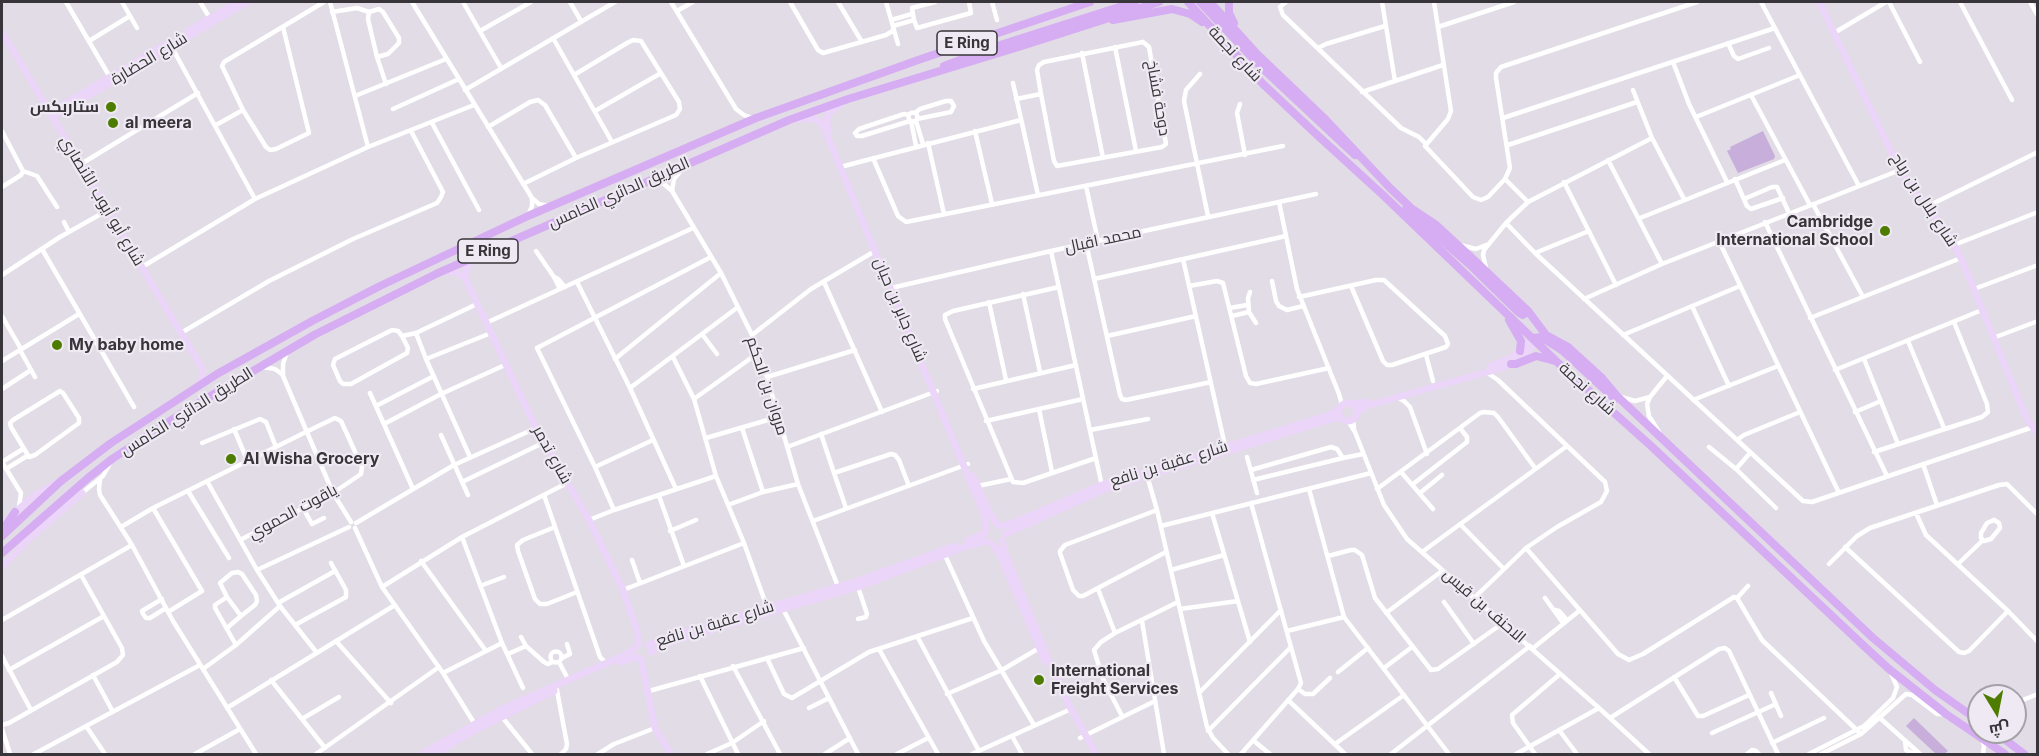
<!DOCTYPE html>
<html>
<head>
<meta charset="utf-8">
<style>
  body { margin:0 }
  #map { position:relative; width:2039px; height:756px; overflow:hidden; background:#e1dce5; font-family:Inter,Cairo,sans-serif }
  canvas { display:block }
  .frame { position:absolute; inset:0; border:3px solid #373539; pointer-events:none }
  .north { position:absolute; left:1967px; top:684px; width:60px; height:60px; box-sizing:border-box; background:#eee9f2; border:2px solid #a5a1a8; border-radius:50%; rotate:170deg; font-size:16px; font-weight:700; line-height:24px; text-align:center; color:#373539 }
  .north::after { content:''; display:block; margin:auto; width:21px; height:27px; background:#4e7c00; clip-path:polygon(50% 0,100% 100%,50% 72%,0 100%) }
</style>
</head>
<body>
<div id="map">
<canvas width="2039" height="756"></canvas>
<div class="frame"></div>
<div class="north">ش</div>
</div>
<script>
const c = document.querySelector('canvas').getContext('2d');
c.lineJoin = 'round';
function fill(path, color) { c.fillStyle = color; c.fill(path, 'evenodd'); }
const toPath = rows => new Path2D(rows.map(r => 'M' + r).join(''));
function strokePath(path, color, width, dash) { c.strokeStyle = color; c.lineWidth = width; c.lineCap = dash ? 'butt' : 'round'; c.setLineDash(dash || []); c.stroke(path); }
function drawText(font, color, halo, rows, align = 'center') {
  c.font = font + ' Inter,Cairo,sans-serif'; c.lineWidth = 4.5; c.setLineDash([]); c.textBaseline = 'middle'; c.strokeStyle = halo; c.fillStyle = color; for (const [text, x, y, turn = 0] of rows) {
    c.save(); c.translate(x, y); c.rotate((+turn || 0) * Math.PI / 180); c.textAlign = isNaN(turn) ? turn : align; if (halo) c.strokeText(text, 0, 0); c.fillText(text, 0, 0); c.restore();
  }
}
const green = toPath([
  [1763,131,1775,156,1774,159,1738,173,1727,151,1731,149,1730,147],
  [1914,718,1948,751,1944,754,1936,754,1906,726]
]);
const street = toPath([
  [66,2,111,79],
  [122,2,137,28],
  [200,2,211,20],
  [330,2,368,147],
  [412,2,532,198,539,204,549,206],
  [463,2,501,68],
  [570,2,581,21],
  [671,2,736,109,744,115,752,118],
  [790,2,818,50,823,53,886,35,894,30],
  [838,2,862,42],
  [886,2,898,44],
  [935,2,912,8,914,20,917,28,971,13,969,2],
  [992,2,997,20],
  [1286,2,1280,7,1283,15,1401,128,1419,137,1426,144],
  [1382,2,1395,81],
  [1434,2,1451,111,1448,119,1425,146,1473,197,1481,200,1488,197,1505,179,1510,168,1496,78,1496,73,1501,67,1697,2],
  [1761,2,1859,186],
  [1889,2,1920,62],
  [1960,2,2012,100],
  [2030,2,2038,16],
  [677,11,693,2],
  [332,12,357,8,369,12],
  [891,20,912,14],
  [893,26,914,20],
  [283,27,309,133,276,149,270,150,266,147,243,110,222,66,224,62,324,2],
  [1438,27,1514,2],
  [480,31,531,2],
  [1834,33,1886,2],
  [553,38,612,142],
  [89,41,130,16],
  [169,42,255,199],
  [1143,42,1149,47,1166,144,1162,147,1057,166,1054,161,1041,94,1037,70,1039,65,1044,62,1143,42],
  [1728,43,1734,56,1738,59,1769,48],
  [1115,47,1136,151],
  [1318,48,1326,44,1385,26],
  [1082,53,1103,158],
  [377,57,388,54,399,43,399,38,383,12,379,9,369,12,368,19,377,57,386,84],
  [1673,62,1689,104,1727,182],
  [1200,74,1186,90,1184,101,1208,216],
  [1013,83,1038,195],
  [465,90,615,2],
  [1633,90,1652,138,1684,199],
  [1362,92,1443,65],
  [1751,95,1810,205],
  [355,96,446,59],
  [1016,99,1041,94],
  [1240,104,1237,113,1245,155],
  [393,109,459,79],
  [595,111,661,73],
  '908.5 117a4.5 4.5 0 1 1 9 0a4.5 4.5 0 1 1-9 0Z',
  [915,113,920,109,946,101,951,101,954,106,951,112,917,119],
  [909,115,904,114,859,129,855,133,857,136,862,136,910,121],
  [1696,117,1800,75],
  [1503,118,1775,28],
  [911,121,916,146],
  [916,121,923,144],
  [432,123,479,210],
  [216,125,243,110],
  [488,127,530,102,538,100,545,105,576,158],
  [2,131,23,171,21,175,2,187],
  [975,131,992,204],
  [928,143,944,214],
  [1508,145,1637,102],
  [873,158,898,216,906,222,1283,146],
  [1608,160,1662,264],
  [81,164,198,93],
  [844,166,1021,120],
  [23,171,37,176,57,207],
  [1505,179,1528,202],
  [1735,179,1747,206,1751,209,1783,198],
  [652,180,664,184,672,191,721,273,752,335,767,377,798,484,839,589],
  [1564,182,1616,285],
  [523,184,576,158,676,115,680,109,679,102,641,41,633,40,627,43,574,75],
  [1086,186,1098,241],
  [672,191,674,179,683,168],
  [1744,199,1772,187,1777,187,1789,213],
  [1279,202,1297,289,1339,394,1342,405],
  [1813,204,1863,297],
  [1926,207,2038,152],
  [528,216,532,206,532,198],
  [1640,218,1785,160],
  [64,222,69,232],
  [1765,222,1887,476],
  [1506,223,1535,253,1803,501,1812,502,2033,427],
  [1719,241,1839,493],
  [1086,243,1120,395,1122,399,1126,400,1211,382],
  [1460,245,1476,249,1486,245],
  [1954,245,2038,212],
  [42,249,134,407],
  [536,251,554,277,560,289],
  [1051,251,1102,486],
  [1535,253,1589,231],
  [1183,259,1226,450],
  [142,267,255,199,368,147,474,105],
  [1486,268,1483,255,1484,250,1506,223,1528,202,1652,138],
  [2,275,60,237,108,210],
  [554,277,558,279,565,287],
  [1094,279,1286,236],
  [1272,281,1276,301,1279,306,1287,310,1303,306],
  [577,282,630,388,676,489],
  [824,282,882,412],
  [1189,286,1217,281,1223,283,1246,376,1250,383,1256,384,1329,368],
  [1059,287,953,311,945,315,945,319,1013,482,1023,483,1096,458],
  [891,288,1051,251,1316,194],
  [1974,289,2038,265],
  [1250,292,1248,298,1249,312,1256,323],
  [1023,294,1040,372],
  [1299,297,1376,280,1384,280,1445,336,1448,344,1446,347,1392,365,1387,365,1383,361,1351,286],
  [1584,299,1662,264,1900,170],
  [989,302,1006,380],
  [1692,306,1729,386],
  [1230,308,1247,305],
  [2,316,21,349],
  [1232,316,1249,312],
  [1810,318,1961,258],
  [486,323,693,228],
  [392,330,398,331,402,336,408,348,407,353,351,384,343,384,340,381,333,365,335,359,392,330],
  [181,333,269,281,353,239,437,203,441,197,443,192,411,131],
  [416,333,426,359,470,457],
  [702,334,717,354],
  [752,335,811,289,875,251],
  [1623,335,1740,286],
  [402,336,416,333,477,304],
  [1107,336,1196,316],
  [1993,338,2038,321],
  [1908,341,1944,428],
  [20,350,35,377],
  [287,352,283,364,283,376,333,493,351,522],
  [1426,355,1433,381],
  [673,357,694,399,716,476,744,543,768,610],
  [426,359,491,333],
  [615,359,721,273],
  [1864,359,1898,444],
  [2,361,79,314],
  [263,367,275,369,283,375],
  [1835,370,1982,310],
  [767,377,855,350],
  [630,388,738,307],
  [2,389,31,370],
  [973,389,1076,365],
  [60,391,63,393,79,418,79,423,35,455,29,457,11,427,10,423,13,420,60,391],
  [370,393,413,489],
  [1397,397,1404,401,1410,407,1427,454],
  [1621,397,1635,401,1650,397],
  [694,399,758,353],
  [1693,400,1778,366],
  [376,406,434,376],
  [1039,409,1052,472],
  [1855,412,1881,401],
  [1353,419,1354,429],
  [986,421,1083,399],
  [1348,421,1355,432,1384,505,1407,539,1599,708,1649,754],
  [384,424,441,394,505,365],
  [742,428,763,492],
  [234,429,248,462],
  [1090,430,1148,419],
  [1659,432,1649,416,1647,404,1650,397,1667,376],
  [821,434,834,473],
  [441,435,468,495],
  [706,438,778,417],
  [1737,440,1744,435,1800,412],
  [202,443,260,419,266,422,276,447],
  [787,447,937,391],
  [1709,447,1736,469,1776,508],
  [1874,452,1982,417,1988,412,1987,404,1954,322],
  [1247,457,1257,493],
  [1343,458,1363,454],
  [2,462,21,493,19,507],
  [2,462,23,449],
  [1923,464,1937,505],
  [595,467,653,440],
  [6,469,27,456],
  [1736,469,1750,453],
  [1251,470,1331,447,1337,449,1343,458,1253,480],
  [1146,472,1157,510,1207,727,1213,738,1228,754],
  [1401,472,1433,509],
  [100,480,99,489,100,495,132,545,173,621,256,754],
  [207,481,257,570,280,606,317,653],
  [462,482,545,442],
  [1413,484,1467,442,1467,437,1460,428],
  [978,486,1011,479],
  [1309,489,1344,617,1449,754],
  [1377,489,1480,413,1484,412,1494,413,1498,417,1535,468],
  [188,491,229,558],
  [82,493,103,476,112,460],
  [1420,493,1442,475],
  [544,495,600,657,606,663],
  [659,496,684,566],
  [728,505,763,492,798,484],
  [153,508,202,591,168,612],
  [303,508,312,524,324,518],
  [846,508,834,473,891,454,895,455,899,460,909,486],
  [614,510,595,467,537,348,711,257],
  [1157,510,1065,545,1060,551,1060,553,1073,590,1079,596,1083,596,1166,552],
  [1212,513,1250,642],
  [1916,513,1926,535,2008,611,2038,642],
  [589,520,614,510,716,476],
  [1994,520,1999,523,2000,528,1991,539,1984,541,1981,538,1981,533,1987,523,1994,520],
  [813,521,968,464],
  [356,523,454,465,536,428],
  [1460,524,1503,568],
  [1161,526,1371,473],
  [121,527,153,508,308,431,335,418,341,421,362,467,361,474,333,493,240,540],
  [555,527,523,540,517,545,518,551,535,599,540,604,547,604,577,592],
  [355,528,382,587,443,673,476,726],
  [670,531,696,520],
  [462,537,502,643,523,688],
  [1845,547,1959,652,1964,653,1969,651,2008,611],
  [1526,548,1618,654,1629,660,1643,654,1734,597,1737,598,1762,640,1861,734],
  [1422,552,1567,446],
  [944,553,984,641,1034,725],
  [1328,556,1351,550,1355,550,1362,555,1375,598,1431,670,1438,669,1503,623],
  [632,560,640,583],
  [421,561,486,651],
  [1829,564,1857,536,1870,528,1999,485,2007,484,2038,515],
  [1958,564,1983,540],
  [257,570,349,527],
  [1171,570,1224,555],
  [480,586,504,577],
  [382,587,462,537,567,483],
  [1098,589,1115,633],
  [623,590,744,543],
  [227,597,215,605,215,608,236,645],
  [1474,598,1526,548,1557,527,1601,502,1607,491,1605,482,1498,380,1486,372],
  [1545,598,1563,623],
  [1737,598,1748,586],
  [162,599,142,611,143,614,146,618,150,618,166,608],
  [1444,602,1474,644],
  [278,603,335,571],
  [783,609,858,754],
  [1180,609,1238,601],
  [1555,610,1559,611,1567,620],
  [1386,613,1442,571],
  [858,619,866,617,867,614,858,587],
  [2,620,132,545],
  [1142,621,1164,754],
  [295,625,346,597,346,590,331,563],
  [227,628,241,616,255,605,257,601,256,595,242,574,238,572,232,573,220,583,227,597,241,616],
  [1287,631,1344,617],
  [917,636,979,751],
  [521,637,526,646,544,662,548,664,553,662],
  [336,641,391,703],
  [879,649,938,754],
  [1532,649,1579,611],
  '550.5 657a5.5 5.5 0 1 1 11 0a5.5 5.5 0 1 1-11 0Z',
  [508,654,526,646],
  [2,656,31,710],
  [562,658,570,654,567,644],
  [767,658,784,694,792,698,869,652,973,618],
  [559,662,568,679],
  [733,666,780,754],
  [1384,668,1412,647],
  [203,669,236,645,280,606],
  [9,670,104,616],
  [1338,672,1368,648],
  [443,673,502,643],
  [93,675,113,712],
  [700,676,738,754],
  [1674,677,1698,716,1703,716,1749,695],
  [271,680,325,748],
  [556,685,567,744,566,749,561,754],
  [1298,689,1305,694,1313,694,1330,678],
  [649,691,804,648],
  [1199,693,1281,610],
  [1771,693,1781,716],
  [947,694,1002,670,1041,647],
  [1288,700,1345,754],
  [2015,703,2038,694],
  [227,708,395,605],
  [809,708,829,698],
  [1122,716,1103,679,1094,650,1101,642,1115,633,1178,602],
  [502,717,532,754],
  [1610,718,1719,649,1725,648,1729,651,1778,754],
  [1880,718,1920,754],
  [302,719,339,697],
  [2,725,9,723,117,662,123,655,122,648,81,575],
  [86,726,105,754],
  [2,729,10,754],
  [1559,730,1577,754],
  [1208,731,1291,647],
  [1712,733,1776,704],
  [1012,736,1022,754],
  [1080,738,1155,701],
  [1982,739,1984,746,1983,754],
  [1254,741,1270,754],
  [1905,741,1906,750,1914,754],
  [1772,743,1824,718],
  [1335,744,1404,695],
  [34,754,200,665],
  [195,754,240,729],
  [316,754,439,667],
  [598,754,614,744,655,728],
  [707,754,732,743,764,721],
  [825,754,850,738],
  [897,754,928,738],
  [972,754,1071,709],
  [1241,754,1298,689,1301,683,1251,503],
  [1391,754,1530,646],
  [1516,754,1599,708],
  [1535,754,1513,723,1512,715,1560,674],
  [1747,754,1752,750,1756,751,1759,754],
  [1809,754,1864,726,1893,698,1897,687,1890,671],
  [1821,754,1861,734,1906,694,1912,695,1937,714,1946,714]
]);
const secondary = toPath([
  [1819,2,1900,170,1921,201,1946,230,1961,258,2024,412,2028,421,2038,433],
  [188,31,238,2],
  [2,32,203,370,201,385],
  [49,113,166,44],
  [52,117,247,2],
  [795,119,814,119,819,121,824,128,985,517,986,529],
  [829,131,827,123,828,114,841,104],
  [473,259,466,269,466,280,536,428,589,520,623,590,637,631,639,644],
  [445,272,457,272,466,280],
  [1490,366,1513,357,1533,338],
  '1339 412a9 9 0 1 1 18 0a9 9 0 1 1-18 0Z',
  [1352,404,1367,402],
  [1357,413,1366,406,1505,367,1521,358,1540,338],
  [1151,475,1332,419,1341,418],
  [973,476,990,514,997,524],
  [2,524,35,495,58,482],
  [1000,526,1011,524,1102,485,1323,417,1333,413,1339,408],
  [1005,534,1103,490,1138,479],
  [968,541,985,533],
  [1002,541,1005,553,1053,670,1071,709,1096,754],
  [992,544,1000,555,1045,661],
  [2,567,28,540,82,493],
  [648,645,683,632,855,582,955,546],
  [651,652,667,643,858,587,970,545,987,541],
  [641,659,655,728,671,754],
  [619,662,638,657],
  [422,754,498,711,627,654,635,648],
  [435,754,477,729,554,691]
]);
const primary = toPath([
  [1188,2,1263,84,1315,133,1384,196,1557,362,1650,445,1865,647,1889,669,1946,714,2005,754],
  [1200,2,1259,65,1355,155],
  [1210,2,1257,54,1326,120,1390,188,1411,208,1435,224,1473,259,1528,311,1546,335,1568,347,1602,378,1618,397,1873,638,1935,690,1979,721],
  [1229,2,1229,13,1234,23],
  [1113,20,1172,9,1190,14,1202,22],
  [944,66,997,46,1135,2],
  [1406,209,1470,265,1518,312,1523,315,1528,311],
  [1509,320,1521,341,1520,351],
  [1533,338,1541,337,1563,351,1615,399],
  [1511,364,1516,364,1536,356,1555,361],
  [2,531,15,512],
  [2,536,61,481,111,443,217,374,314,320,380,286,528,216,756,118,921,59,1090,2],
  [2,553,88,478,112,459,182,413,314,335,438,273,789,120,848,99,1025,45,1159,2],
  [1995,732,2024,754]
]);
const markers = [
  [111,107,6,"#4e7c00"],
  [113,123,6,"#4e7c00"],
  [1885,231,6,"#4e7c00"],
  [57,345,6,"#4e7c00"],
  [231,459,6,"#4e7c00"],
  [1039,680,6,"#4e7c00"]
];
const shields = [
  [967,43,60],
  [488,251,60]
];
const shieldNames = [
  ["E Ring",967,43],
  ["E Ring",488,251]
];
const streetNames = [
  ["شارع نجمة",1235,54,47],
  ["شارع الحضارة",149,59,-31],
  ["دوحة فشاخ",1158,98,80],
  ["الطريق الدائري الخامس",619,193,-24],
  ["شارع بلال بن رباح",1924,200,57],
  ["شارع أبو أيوب الأنصاري",102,201,59],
  ["محمد اقبال",1103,240,-12],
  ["شارع جابر بن حيان",900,310,67],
  ["مروان بن الحكم",767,386,72],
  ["شارع نجمة",1587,389,42],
  ["الطريق الدائري الخامس",187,412,-32],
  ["شارع تدمر",552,455,61],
  ["شارع عقبة بن نافع",1169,464,-17],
  ["ياقوت الحموي",293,512,-28],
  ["الاحنف بن قيس",1484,606,41],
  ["شارع عقبة بن نافع",715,624,-17]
];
const poiNames = [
  ["ستاربكس",99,107,"right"],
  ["al meera",125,123],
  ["Cambridge",1873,222,"right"],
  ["International School",1873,240,"right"],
  ["My baby home",69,345],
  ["Al Wisha Grocery",243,459],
  ["International",1051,671],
  ["Freight Services",1051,689]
];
fill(green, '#c7aedb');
strokePath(street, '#fff', 4.5);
strokePath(secondary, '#ebd5f8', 7);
strokePath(primary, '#d6acf2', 8);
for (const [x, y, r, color] of markers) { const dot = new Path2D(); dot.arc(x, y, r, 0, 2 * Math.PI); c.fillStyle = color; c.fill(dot); strokePath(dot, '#eee9f2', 2); }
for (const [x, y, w] of shields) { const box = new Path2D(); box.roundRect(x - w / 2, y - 12, w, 24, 4.5); c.fillStyle = '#eee9f2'; c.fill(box); strokePath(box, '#373539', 1.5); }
drawText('bold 15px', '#373539', null, shieldNames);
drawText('16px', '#373539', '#eee9f2', streetNames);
drawText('bold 16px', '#373539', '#eee9f2', poiNames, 'left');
</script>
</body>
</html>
